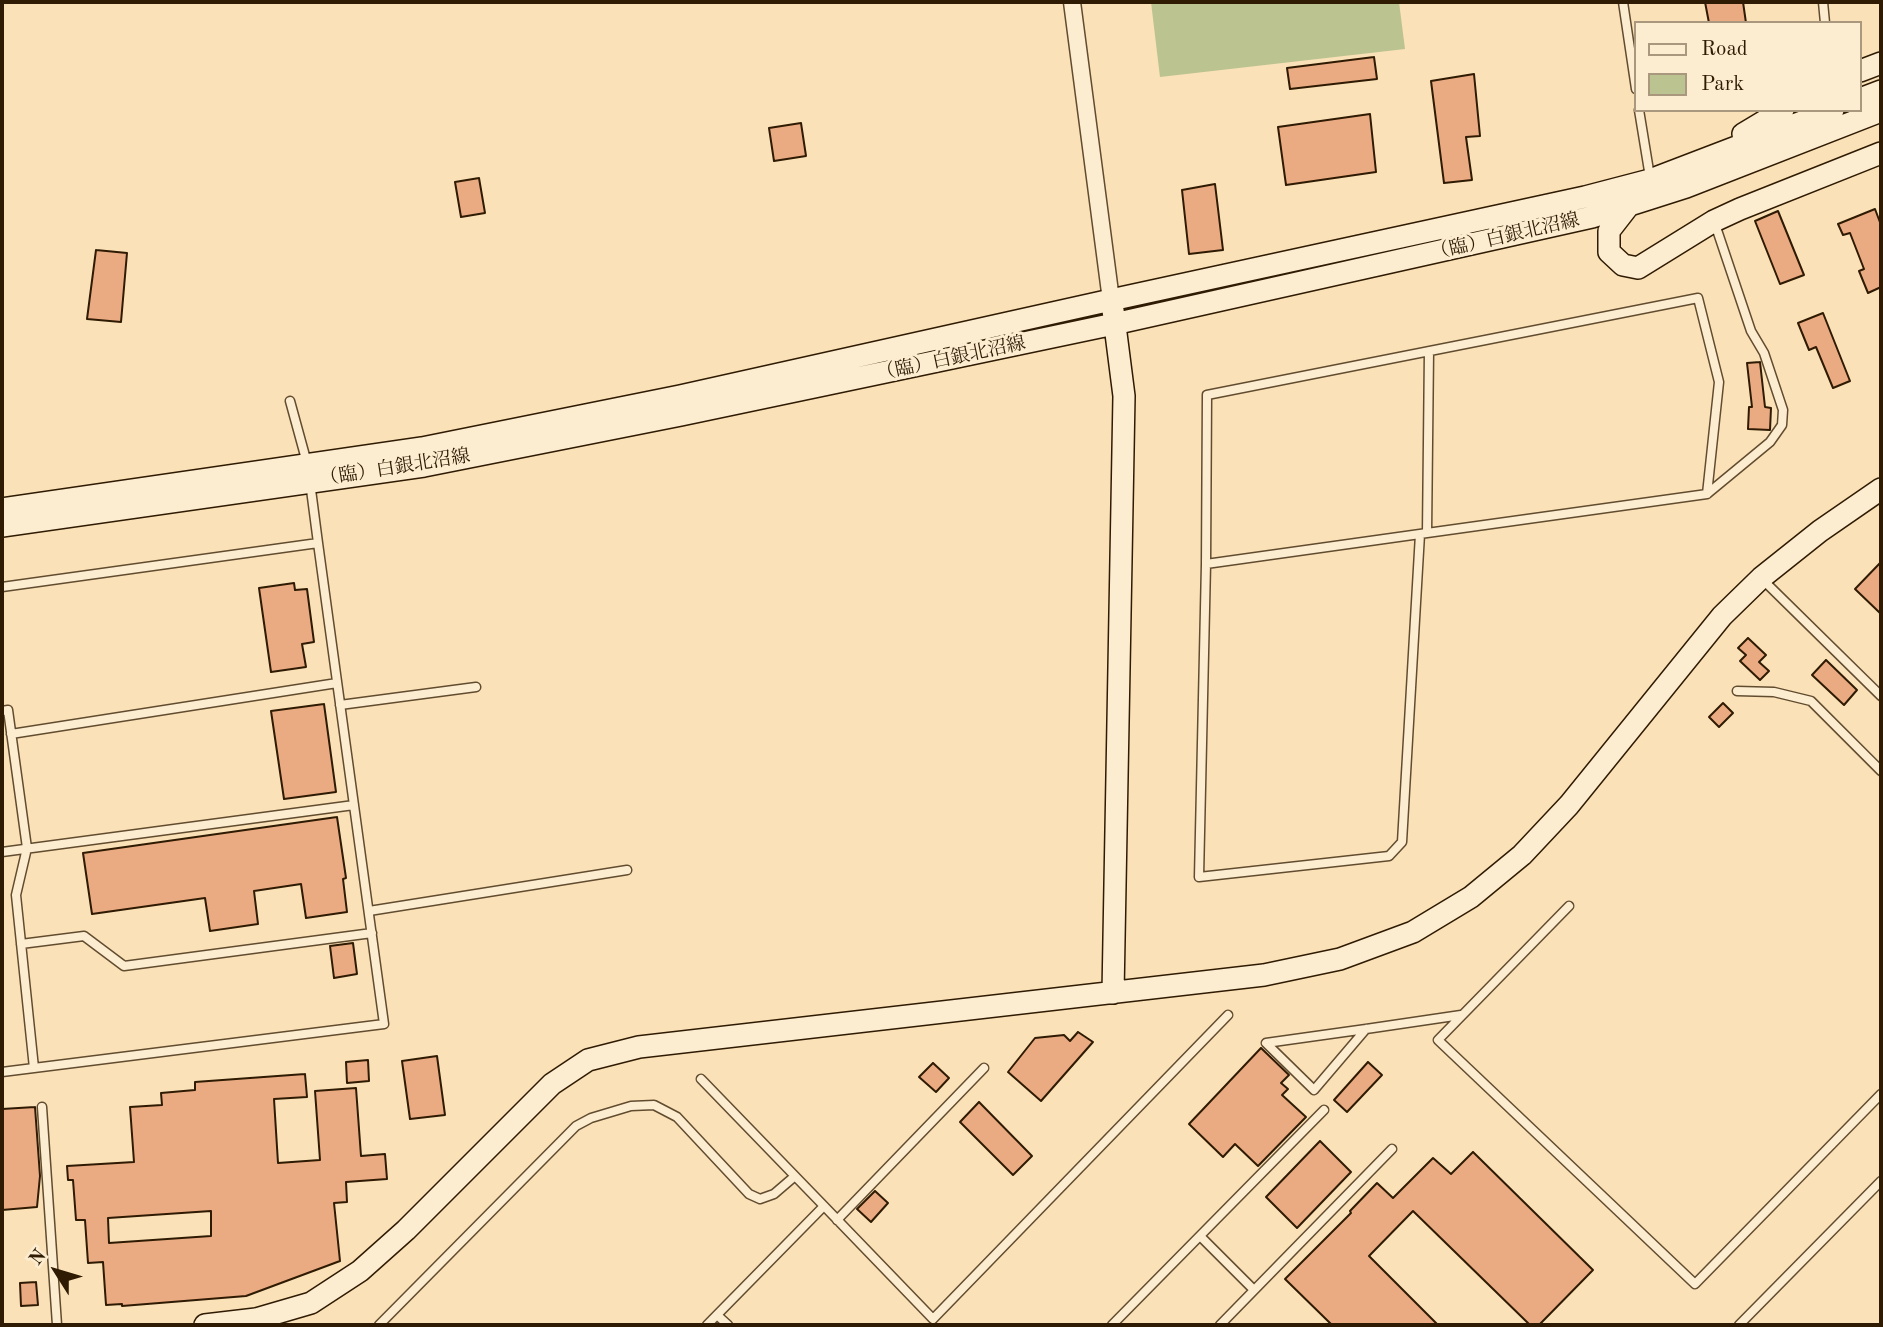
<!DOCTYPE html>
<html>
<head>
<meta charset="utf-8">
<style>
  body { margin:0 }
  #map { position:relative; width:1883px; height:1327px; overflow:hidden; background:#fae1b7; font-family:"Old Standard TT",serif }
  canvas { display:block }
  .frame { position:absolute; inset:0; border:4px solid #2f1b03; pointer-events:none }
  .legend { position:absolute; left:1634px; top:21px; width:228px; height:91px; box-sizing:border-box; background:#fcecd0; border:2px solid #aa987e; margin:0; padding:9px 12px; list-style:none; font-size:21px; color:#2f1b03 }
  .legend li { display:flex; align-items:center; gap:14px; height:35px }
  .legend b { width:35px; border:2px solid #aa987e }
  .north { position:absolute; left:21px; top:1236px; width:70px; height:70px; -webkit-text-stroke:5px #fcecd0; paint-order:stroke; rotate:307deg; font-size:19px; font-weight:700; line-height:28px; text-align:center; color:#2f1b03 }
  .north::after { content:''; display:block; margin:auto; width:24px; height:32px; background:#2f1b03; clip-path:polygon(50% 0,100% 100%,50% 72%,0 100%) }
</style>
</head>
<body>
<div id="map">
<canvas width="1883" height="1327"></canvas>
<div class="frame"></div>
<ul class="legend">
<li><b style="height:9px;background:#fcecd0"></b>Road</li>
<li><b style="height:19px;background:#bbc390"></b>Park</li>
</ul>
<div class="north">N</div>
</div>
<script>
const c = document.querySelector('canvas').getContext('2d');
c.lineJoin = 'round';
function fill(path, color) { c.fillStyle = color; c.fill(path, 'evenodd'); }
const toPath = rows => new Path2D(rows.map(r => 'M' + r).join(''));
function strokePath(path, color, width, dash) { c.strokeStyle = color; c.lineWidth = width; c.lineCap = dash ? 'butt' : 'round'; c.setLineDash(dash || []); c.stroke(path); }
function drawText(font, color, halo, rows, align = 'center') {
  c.font = font + ' "Old Standard TT","Noto Serif JP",serif'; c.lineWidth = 6; c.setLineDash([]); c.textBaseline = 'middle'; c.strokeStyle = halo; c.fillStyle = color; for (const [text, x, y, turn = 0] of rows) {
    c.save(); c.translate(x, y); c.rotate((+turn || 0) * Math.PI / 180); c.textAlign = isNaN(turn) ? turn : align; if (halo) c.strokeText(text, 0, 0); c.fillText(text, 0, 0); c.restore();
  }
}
const green = toPath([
  [1151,2,1399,2,1405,49,1160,77]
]);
const building = toPath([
  [1705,2,1743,2,1746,23,1709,23,1705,2],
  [1374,57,1377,79,1290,89,1287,68,1374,57],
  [1474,74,1480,136,1466,137,1472,180,1444,183,1431,81,1474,74],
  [1370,114,1376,172,1286,185,1278,127,1370,114],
  [801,123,806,156,774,161,769,128,801,123],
  [479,178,485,213,461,217,455,182,479,178],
  [1215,184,1223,250,1189,254,1182,190,1215,184],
  [1875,209,1881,225,1881,287,1868,293,1859,271,1864,269,1850,233,1843,235,1838,224,1875,209],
  [1778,211,1804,275,1780,284,1755,221,1778,211],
  [96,250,127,253,121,322,87,319,96,250],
  [1823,313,1850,381,1833,388,1816,347,1809,350,1798,323,1823,313],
  [1760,362,1765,407,1771,408,1770,430,1748,429,1749,407,1752,407,1747,363,1760,362],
  [1881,562,1881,614,1855,589,1881,562],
  [294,583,295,590,307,589,314,642,302,644,306,667,271,672,259,588,294,583],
  [1748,638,1766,655,1759,662,1769,671,1760,680,1740,661,1746,655,1738,648,1748,638],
  [1826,660,1857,690,1844,705,1812,675,1826,660],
  [1723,703,1733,713,1719,727,1709,717,1723,703],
  [324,704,336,792,284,799,271,711,324,704],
  [337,817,346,878,343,879,347,912,306,918,301,884,254,891,258,924,210,931,205,898,92,914,83,853,337,817],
  [353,943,357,974,334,978,330,946,353,943],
  [1078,1032,1093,1042,1041,1101,1008,1072,1035,1038,1064,1035,1070,1041,1078,1032],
  [1261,1048,1289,1075,1281,1083,1288,1089,1282,1095,1306,1117,1258,1166,1235,1144,1223,1157,1189,1124,1261,1048],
  [437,1056,445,1115,410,1119,402,1061,437,1056],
  [368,1060,369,1081,347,1083,346,1062,368,1060],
  [1368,1062,1382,1075,1347,1112,1334,1100,1368,1062],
  [933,1063,949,1078,936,1092,919,1077,933,1063],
  [305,1074,307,1097,274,1099,278,1163,320,1160,315,1091,356,1088,361,1156,385,1154,387,1179,346,1182,347,1202,334,1203,340,1261,246,1296,122,1306,122,1304,106,1305,103,1262,88,1263,85,1220,76,1220,73,1180,68,1180,67,1166,134,1162,130,1107,162,1105,161,1093,195,1090,195,1082,305,1074],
  [211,1211,211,1236,109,1243,108,1218,211,1211],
  [979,1102,1032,1156,1013,1175,960,1122,979,1102],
  [35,1107,40,1176,37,1207,2,1210,2,1109,35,1107],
  [1320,1141,1351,1172,1297,1228,1266,1197,1320,1141],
  [1473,1152,1593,1270,1539,1325,1530,1325,1413,1211,1369,1256,1438,1325,1332,1325,1285,1279,1351,1213,1350,1211,1377,1183,1393,1198,1433,1158,1451,1174,1473,1152],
  [875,1191,888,1203,871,1222,857,1209,875,1191],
  [36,1282,38,1305,21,1306,20,1283,36,1282]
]);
const lane = toPath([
  [1623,2,1636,89],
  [1823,2,1825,23],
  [1639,110,1650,177],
  [290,401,307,463],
  [310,482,318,543],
  [1427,533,1429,351],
  [1420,534,1402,842,1389,856,1199,877,1206,564,1427,533,1707,494,1770,442,1782,425,1783,410,1764,353,1751,331,1714,221],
  [1206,564,1207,395,1698,298,1719,382,1707,494],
  [1761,578,1881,696],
  [2,587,318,543,384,1024,2,1072],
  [1737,691,1774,692,1811,701,1881,771],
  [340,705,476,687],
  [2,711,8,710,27,848,16,895,34,1068],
  [11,734,337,683],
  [2,852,354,805],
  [1569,906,1438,1040,1695,1284,1881,1094],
  [369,911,627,870],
  [21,944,84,936,124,966,372,933],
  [1366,1029,1314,1090,1266,1043,1366,1029,1461,1015],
  [701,1079,824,1206,707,1325],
  [42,1107,57,1325],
  [824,1206,933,1319,1228,1015],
  [837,1220,984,1068],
  [1200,1236,1254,1290],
  [717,1315,728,1325],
  [379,1325,576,1126,591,1118,631,1106,654,1105,677,1117,749,1194,760,1199,774,1194,795,1176],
  [1112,1325,1324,1110],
  [1220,1325,1392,1149],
  [1739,1325,1881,1181]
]);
const street = toPath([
  [1072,2,1111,300]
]);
const secondary = toPath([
  [1860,71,1881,63],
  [1860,99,1881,91],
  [1743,134,1783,110],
  [1630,204,1609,231,1609,252,1623,265,1638,268,1714,221,1740,209,1881,153],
  [1113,310,1124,396,1113,993],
  [2,509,422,448,680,396,1111,300,1585,197,1650,180,1833,110],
  [2,526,424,466,681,415,1114,324,1592,217,1686,187,1881,111],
  [205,1325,256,1319,311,1303,360,1271,406,1230,552,1084,588,1060,639,1047,1264,975,1340,959,1413,932,1471,897,1522,855,1569,805,1722,616,1761,578,1820,531,1881,489]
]);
const streetNames = [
  ["（臨）白銀北沼線",1505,237,-13],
  ["（臨）白銀北沼線",951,359,-12],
  ["（臨）白銀北沼線",395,468,-9]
];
fill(green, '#bbc390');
fill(building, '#eaab82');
strokePath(building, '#2f1b03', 2);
strokePath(lane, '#624c30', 11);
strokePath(street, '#624c30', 19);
strokePath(secondary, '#2f1b03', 24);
strokePath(lane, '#fcecd0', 8);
strokePath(street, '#fcecd0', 16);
strokePath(secondary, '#fcecd0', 21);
drawText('19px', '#2f1b03', '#fcecd0', streetNames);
</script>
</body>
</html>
